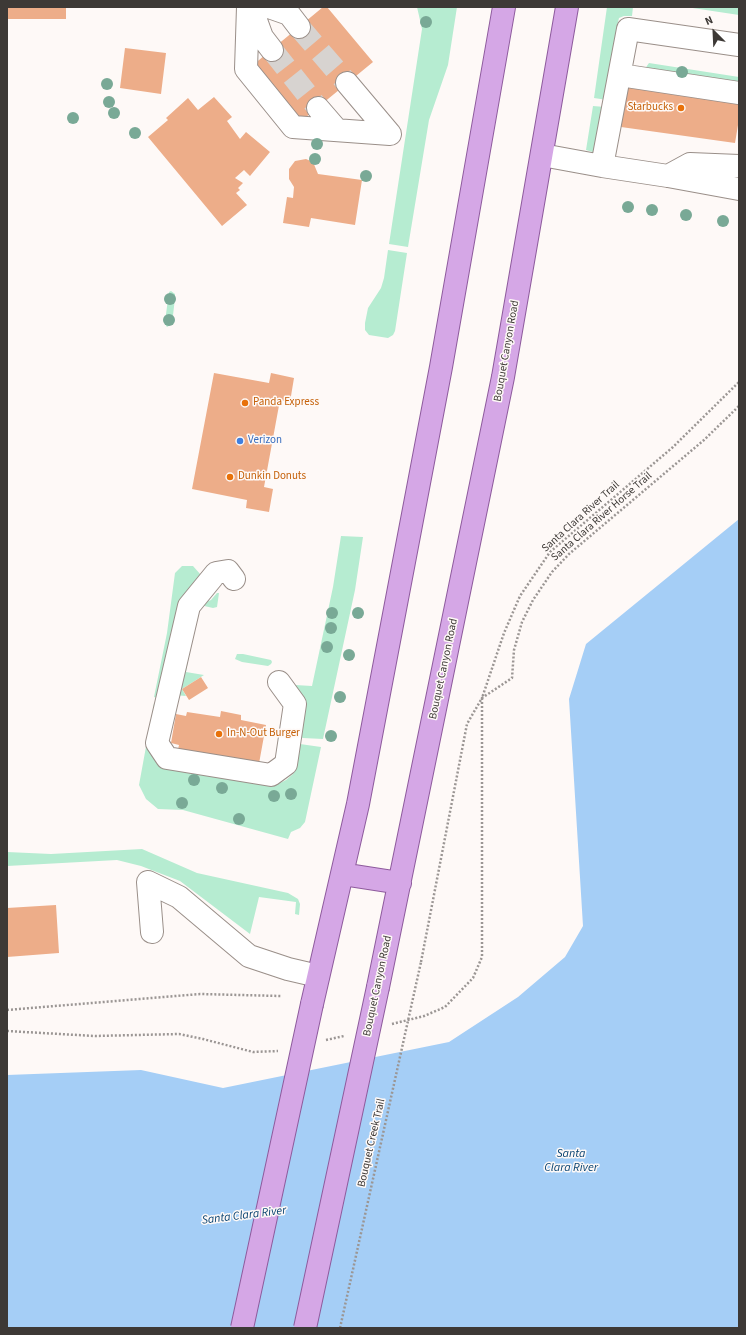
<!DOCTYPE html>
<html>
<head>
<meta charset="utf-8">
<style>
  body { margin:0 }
  #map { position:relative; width:746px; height:1335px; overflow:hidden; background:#fef9f7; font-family:"Source Sans 3",sans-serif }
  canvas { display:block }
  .frame { position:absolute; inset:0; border:8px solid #3d3936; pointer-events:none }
  .north { position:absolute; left:694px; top:12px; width:40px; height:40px; -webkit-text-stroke:3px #fef9f7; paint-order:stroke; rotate:336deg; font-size:11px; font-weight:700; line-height:16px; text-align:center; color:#3d3936 }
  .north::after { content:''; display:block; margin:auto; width:14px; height:18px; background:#3d3936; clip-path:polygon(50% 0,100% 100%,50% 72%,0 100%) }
</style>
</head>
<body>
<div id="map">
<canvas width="746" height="1335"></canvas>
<div class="frame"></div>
<div class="north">N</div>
</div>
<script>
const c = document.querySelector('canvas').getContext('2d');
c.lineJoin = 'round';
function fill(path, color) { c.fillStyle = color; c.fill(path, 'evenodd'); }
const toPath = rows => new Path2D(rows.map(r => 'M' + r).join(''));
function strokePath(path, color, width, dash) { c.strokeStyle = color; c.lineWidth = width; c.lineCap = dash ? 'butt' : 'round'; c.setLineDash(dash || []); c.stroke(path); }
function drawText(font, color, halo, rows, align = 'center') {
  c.font = font + ' "Source Sans 3",sans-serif'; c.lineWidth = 3; c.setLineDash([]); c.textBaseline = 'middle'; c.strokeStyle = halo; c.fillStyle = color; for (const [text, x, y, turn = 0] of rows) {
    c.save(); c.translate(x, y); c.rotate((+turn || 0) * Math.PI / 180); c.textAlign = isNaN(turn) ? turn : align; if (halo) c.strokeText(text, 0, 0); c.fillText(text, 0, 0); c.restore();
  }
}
const green = toPath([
  [417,7,457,7,448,65,429,120,408,247,389,244,422,29],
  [607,7,633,7,632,16,624,16,619,18,618,22,607,100,594,98],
  [686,7,739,7,739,15],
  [649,63,739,77,739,86,644,70],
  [593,106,605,107,596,153,586,150],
  [388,250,407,253,395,331,393,335,388,338,369,335,365,330,365,323,368,308,381,288,384,278],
  [171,291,175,294,175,298,172,324,167,327,165,324,166,314,169,292],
  [341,536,363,537,355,590,323,739,303,738,298,736,297,690,295,685,312,686,333,587],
  [182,566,193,566,201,575,161,699,154,697,167,633,175,573],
  [217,593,219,593,217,607,213,608,200,605,198,608,186,672,204,675,182,689,186,696,173,695,189,627,195,609,199,605,211,600],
  [237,654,243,654,271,660,272,662,271,664,268,666,242,662,235,659],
  [154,703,159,704,152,747,271,783,278,784,286,780,293,774,296,769,300,744,321,747,305,822,300,828,291,832,288,839,183,810,158,809,146,799,139,785],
  [142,849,197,873,288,893,298,899,300,904,299,915,295,914,296,902,259,897,250,934,180,881,141,866,117,860,7,866,7,852,51,854]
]);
const water = toPath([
  [739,519,739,1328,7,1328,7,1075,141,1070,223,1088,449,1042,518,997,565,957,583,926,569,699,586,644]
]);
const building = toPath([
  [7,7,66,7,66,19,7,19],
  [323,7,327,7,373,62,300,122,253,65],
  [125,48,166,53,161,94,120,88],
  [627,85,739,97,739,119,735,143,621,127],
  [214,97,232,117,227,121,240,139,246,132,270,152,250,176,244,170,235,178,243,183,238,188,240,190,236,193,247,205,222,226,148,137,168,120,166,118,188,98,198,110],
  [306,159,313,162,318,174,362,180,355,225,311,218,309,227,283,223,287,197,293,198,294,187,289,179,289,169,295,161],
  [214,373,269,383,271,373,294,378,290,402,280,400,264,487,273,489,269,512,246,508,247,500,192,489],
  [201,677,208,688,189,700,182,689],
  [221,711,241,715,241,720,266,725,258,769,177,754,179,745,171,743,176,714,186,716,187,712,220,717],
  [56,905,59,953,7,957,7,908]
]);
const minorTunnel = toPath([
  [299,27,347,83],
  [272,50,318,108]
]);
const path = toPath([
  [421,962,467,724,482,698,512,678,514,650,522,622,533,600,552,572,569,554,704,440,739,406],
  [7,1010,200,994,281,996],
  [392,1024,424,1016,445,1007,473,978,482,957,482,698,504,633,520,596,550,552,673,447,739,382],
  [7,1031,95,1036,179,1034,203,1039,253,1052,278,1051],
  [326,1040,344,1036]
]);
const minor = toPath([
  [248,7,246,69,293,127,390,134],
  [269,7,289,14,299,27],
  [253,12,262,37,272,50],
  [620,75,739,93],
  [347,83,390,134],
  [318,108,337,130],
  [542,155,602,166,668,176,739,189],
  [602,166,628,29,739,45],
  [668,176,690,164,739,166],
  [234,579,228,571,216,573,189,606,157,743,167,758,271,775,286,764,295,704,279,682],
  [152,932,148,882,179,897,249,956,288,969,318,976]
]);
const major = toPath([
  [342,874,400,883],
  [378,987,503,377,567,7],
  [312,1004,358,804,441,367,504,7]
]);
const pathBridge = toPath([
  [340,1328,421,962]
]);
const majorBridge = toPath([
  [242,1328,312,1004],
  [305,1328,378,987]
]);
const trees = [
  [426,22],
  [682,72],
  [107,84],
  [109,102],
  [114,113],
  [73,118],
  [135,133],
  [317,144],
  [315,159],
  [366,176],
  [628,207],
  [652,210],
  [686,215],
  [723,221],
  [170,299],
  [169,320],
  [332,613],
  [358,613],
  [331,628],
  [327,647],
  [349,655],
  [340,697],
  [331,736],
  [194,780],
  [222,788],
  [291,794],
  [274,796],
  [182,803],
  [239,819]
];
const markers = [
  [681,108,4,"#e8710a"],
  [245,403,4,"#e8710a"],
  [240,441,4,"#3f7fe0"],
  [230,477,4,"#e8710a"],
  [219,734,4,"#e8710a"]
];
const foodNames = [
  ["Starbucks",673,108,"right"],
  ["Panda Express",253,403],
  ["Dunkin Donuts",238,477],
  ["In-N-Out Burger",227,734]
];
const streetNames = [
  ["Bouquet Canyon Road",507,351,-80],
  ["Santa Clara River Trail",581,517,-42],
  ["Santa Clara River Horse Trail",602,517,-41],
  ["Bouquet Canyon Road",444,669,-78],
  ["Bouquet Canyon Road",378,986,-78],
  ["Bouquet Creek Trail",372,1143,-77]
];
const shopNames = [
  ["Verizon",248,441]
];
const waterNames = [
  ["Santa",571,1154],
  ["Clara River",571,1168],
  ["Santa Clara River",244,1216,-7]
];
fill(green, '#b6ecd1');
fill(water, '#a5cef6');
fill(building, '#edad89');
strokePath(minorTunnel, '#d7d3d0', 22, [22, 11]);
strokePath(minor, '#9a8f89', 24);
strokePath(major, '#8e5b9d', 24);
strokePath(path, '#9b9694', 2.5, [2, 2]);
strokePath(minor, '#fff', 22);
strokePath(major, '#d5a7e6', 22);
strokePath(majorBridge, '#8e5b9d', 24, []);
strokePath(pathBridge, '#9b9694', 2.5, [2, 2]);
strokePath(majorBridge, '#d5a7e6', 22);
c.fillStyle = '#79a996';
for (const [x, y] of trees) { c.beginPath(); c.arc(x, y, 6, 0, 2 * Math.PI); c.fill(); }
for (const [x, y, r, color] of markers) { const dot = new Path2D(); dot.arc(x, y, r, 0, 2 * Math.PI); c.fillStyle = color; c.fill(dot); strokePath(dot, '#fef9f7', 1.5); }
drawText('11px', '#c56008', '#fef9f7', foodNames, 'left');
drawText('11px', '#3d3936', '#fef9f7', streetNames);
drawText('11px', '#366cbe', '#fef9f7', shopNames, 'left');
drawText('italic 12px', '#0a4472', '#fef9f7', waterNames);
</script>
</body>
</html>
